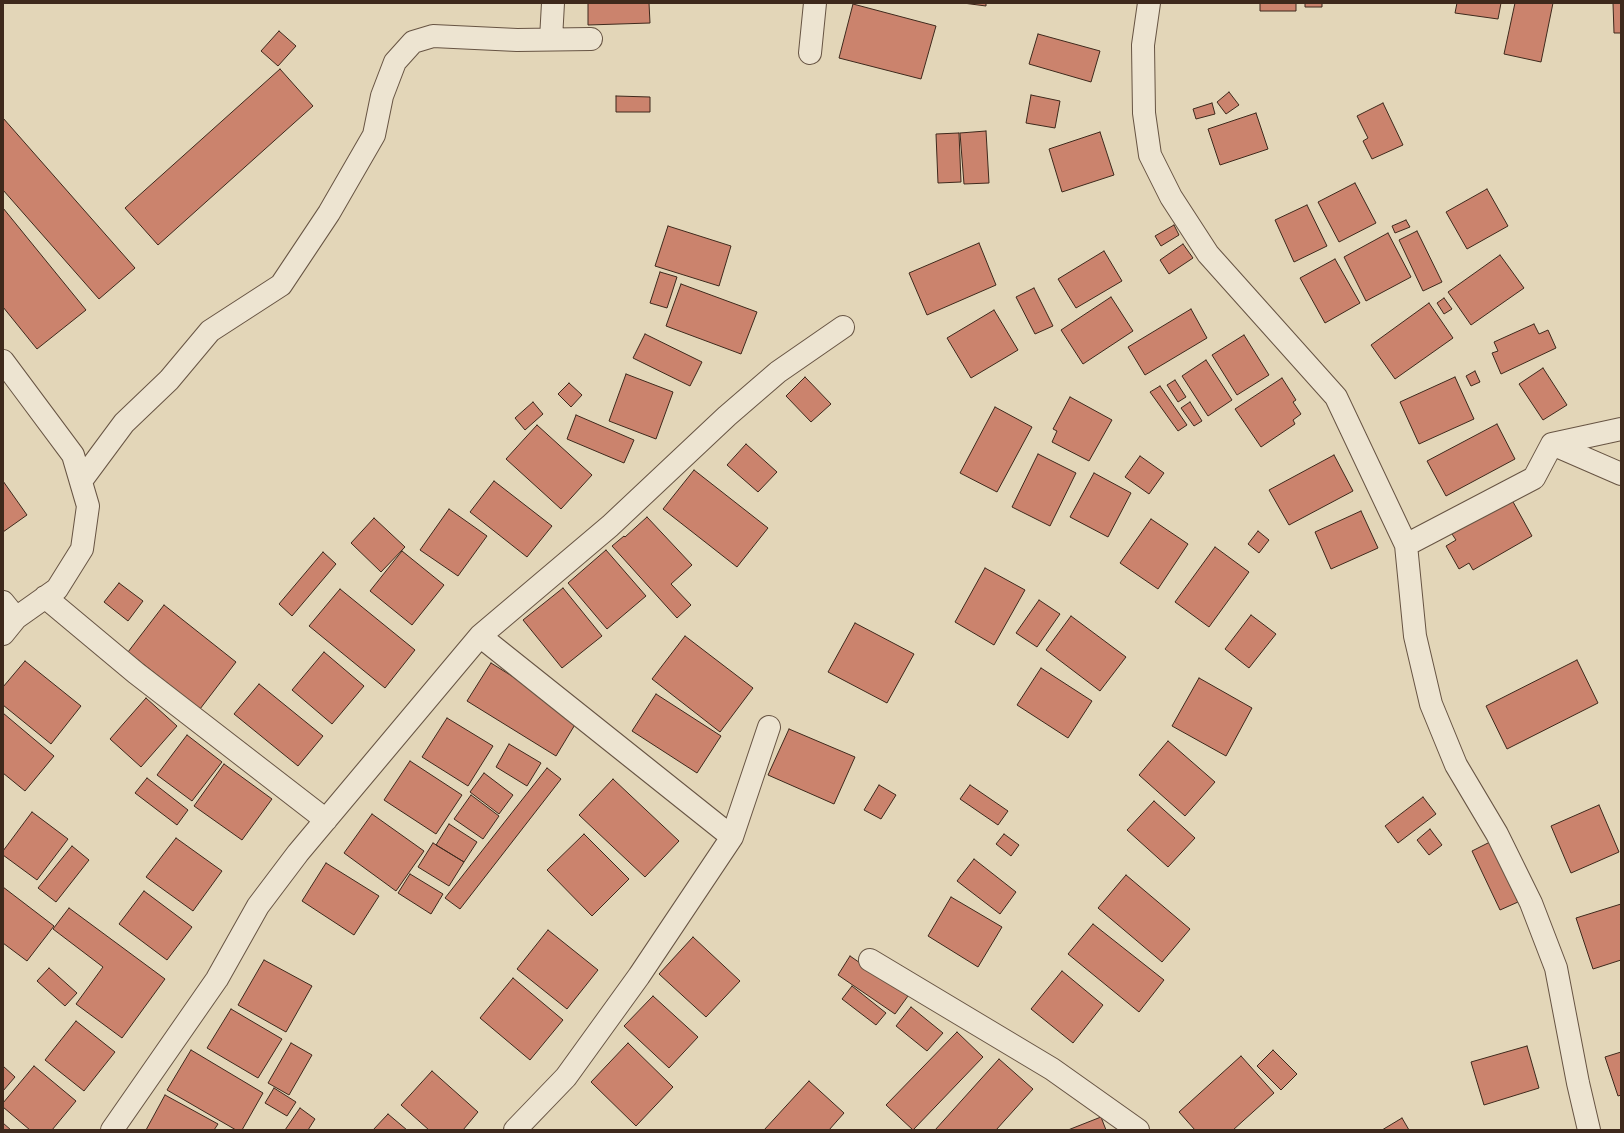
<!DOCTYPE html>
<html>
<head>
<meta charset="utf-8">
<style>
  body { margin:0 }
  #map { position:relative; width:1624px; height:1133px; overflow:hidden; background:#e3d6b8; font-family:Cardo,serif }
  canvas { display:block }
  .frame { position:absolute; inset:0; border:4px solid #3e291c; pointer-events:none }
</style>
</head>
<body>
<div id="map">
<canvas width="1624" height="1133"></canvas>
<div class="frame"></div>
</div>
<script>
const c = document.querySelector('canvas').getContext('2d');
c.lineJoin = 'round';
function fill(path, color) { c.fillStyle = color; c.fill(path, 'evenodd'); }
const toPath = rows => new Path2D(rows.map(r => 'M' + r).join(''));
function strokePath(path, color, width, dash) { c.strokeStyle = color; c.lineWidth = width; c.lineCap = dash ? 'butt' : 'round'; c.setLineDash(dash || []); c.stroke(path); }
const building = toPath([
  [588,3,649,3,650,23,588,25,588,3],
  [963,3,986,3,986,6,963,3],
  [1260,3,1296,3,1296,11,1260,11,1260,3],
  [1305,3,1322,3,1322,7,1305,7,1305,3],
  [1457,3,1501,3,1498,19,1455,13,1457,3],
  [1515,3,1553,3,1541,62,1504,54,1515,3],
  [1613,3,1621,3,1621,33,1614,33,1613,3],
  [853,4,936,26,921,79,839,58,853,4],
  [279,31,296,46,278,66,261,51,279,31],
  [1038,34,1100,51,1091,82,1029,64,1038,34],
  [280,69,313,106,158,245,125,208,280,69],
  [1229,92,1239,105,1226,114,1217,102,1229,92],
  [1031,95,1060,101,1055,128,1026,123,1031,95],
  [616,96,650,97,650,112,616,112,616,96],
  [1212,103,1215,114,1196,119,1193,109,1212,103],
  [1383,103,1403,145,1372,159,1363,141,1368,138,1357,116,1383,103],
  [1256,113,1268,149,1220,165,1208,129,1256,113],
  [3,118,135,268,99,299,3,190,3,118],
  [986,131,989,183,964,184,960,133,986,131],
  [1100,132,1114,175,1062,192,1049,149,1100,132],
  [959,133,961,182,938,183,936,134,959,133],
  [1355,183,1376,223,1339,242,1318,202,1355,183],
  [1487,189,1508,226,1467,249,1446,212,1487,189],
  [1307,205,1327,246,1294,262,1275,220,1307,205],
  [3,208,86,310,37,349,3,307,3,208],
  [1406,220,1410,227,1395,233,1392,226,1406,220],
  [1174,225,1179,235,1161,246,1155,236,1174,225],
  [668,226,731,246,719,286,655,266,668,226],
  [1417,231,1442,282,1423,291,1399,240,1417,231],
  [1388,233,1411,277,1366,301,1344,257,1388,233],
  [979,243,996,285,927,315,909,273,979,243],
  [1183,244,1193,258,1169,274,1160,260,1183,244],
  [1104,251,1122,281,1076,308,1058,279,1104,251],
  [1500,255,1524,288,1471,325,1448,292,1500,255],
  [1335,259,1360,303,1325,323,1300,278,1335,259],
  [660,272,677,277,667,308,650,303,660,272],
  [681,284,757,312,741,354,666,326,681,284],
  [1034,288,1053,326,1035,334,1016,297,1034,288],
  [1111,297,1133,331,1083,364,1061,330,1111,297],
  [1444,298,1452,309,1444,314,1437,303,1444,298],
  [1429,303,1453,338,1395,379,1371,345,1429,303],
  [1191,309,1207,338,1145,375,1128,347,1191,309],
  [994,310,1018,350,971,378,947,338,994,310],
  [1534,324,1539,334,1548,330,1556,348,1501,374,1492,353,1498,351,1494,342,1534,324],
  [645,334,702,362,690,386,633,358,645,334],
  [1244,335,1269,375,1237,395,1212,355,1244,335],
  [1206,360,1232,400,1208,416,1182,376,1206,360],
  [1543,368,1567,405,1543,420,1519,384,1543,368],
  [1475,371,1480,382,1471,386,1466,376,1475,371],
  [626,374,673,392,656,439,609,421,626,374],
  [805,377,831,404,811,422,786,396,805,377],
  [1455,377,1474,419,1419,444,1400,402,1455,377],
  [1282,378,1296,400,1293,402,1301,414,1293,420,1295,424,1261,447,1235,409,1282,378],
  [1175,380,1186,397,1178,402,1167,385,1175,380],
  [569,383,582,395,571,407,558,394,569,383],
  [1160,386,1187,425,1178,431,1150,392,1160,386],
  [1070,397,1112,420,1089,461,1052,442,1057,431,1053,429,1070,397],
  [533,402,543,414,525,430,515,418,533,402],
  [1190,402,1202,421,1194,426,1181,408,1190,402],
  [995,407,1032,427,997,492,960,473,995,407],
  [576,415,634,440,624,463,567,439,576,415],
  [1497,424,1515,459,1446,496,1427,461,1497,424],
  [537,425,592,475,561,509,506,459,537,425],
  [746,444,777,472,758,492,727,465,746,444],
  [1038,454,1076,473,1050,526,1012,507,1038,454],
  [1334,455,1353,491,1289,525,1269,490,1334,455],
  [1140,456,1164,473,1149,494,1125,477,1140,456],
  [694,470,768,528,737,567,663,509,694,470],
  [1094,473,1131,493,1108,537,1070,517,1094,473],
  [3,481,27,515,3,532,3,481],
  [494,481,552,526,527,557,470,512,494,481],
  [1512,500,1532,536,1473,570,1469,563,1459,569,1446,546,1456,540,1452,534,1512,500],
  [449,509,487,536,458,576,420,550,449,509],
  [1361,511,1378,548,1331,569,1315,532,1361,511],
  [647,517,692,565,671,584,691,605,677,618,612,546,624,536,625,537,647,517],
  [374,518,405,547,381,572,351,543,374,518],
  [1151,519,1188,544,1158,589,1120,563,1151,519],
  [1258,531,1269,540,1259,553,1248,544,1258,531],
  [1215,547,1249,572,1209,627,1175,602,1215,547],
  [606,550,646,596,607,629,568,583,606,550],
  [402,551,444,585,412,625,370,591,402,551],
  [323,552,336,564,292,616,279,604,323,552],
  [985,568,1025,590,994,645,955,622,985,568],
  [119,583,143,601,128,621,104,602,119,583],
  [563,588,602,636,562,668,523,620,563,588],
  [340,589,415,650,385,688,309,626,340,589],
  [1039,600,1060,614,1037,647,1016,633,1039,600],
  [164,605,236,662,200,709,128,652,164,605],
  [1251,615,1276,634,1249,668,1225,649,1251,615],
  [1071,616,1126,657,1100,691,1046,650,1071,616],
  [855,623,914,654,887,703,828,672,855,623],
  [685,636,753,688,720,732,652,679,685,636],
  [324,652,364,686,332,724,292,690,324,652],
  [1577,660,1598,703,1507,749,1486,706,1577,660],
  [25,661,81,706,51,744,3,705,3,687,25,661],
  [491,663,579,718,556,756,467,701,491,663],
  [1041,668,1092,701,1068,738,1017,705,1041,668],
  [1199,678,1252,708,1226,756,1172,726,1199,678],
  [259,684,323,736,298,766,234,714,259,684],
  [656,694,721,736,697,773,632,731,656,694],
  [146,698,177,726,141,767,110,739,146,698],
  [3,713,54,756,25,791,3,773,3,713],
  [447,718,493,746,468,786,422,757,447,718],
  [789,729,855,757,834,804,768,775,789,729],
  [187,735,222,762,192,801,157,775,187,735],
  [1168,741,1215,782,1185,816,1139,775,1168,741],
  [509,744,541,763,527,786,496,767,509,744],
  [410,761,462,795,436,834,384,800,410,761],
  [224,764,272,799,242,840,194,806,224,764],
  [547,768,561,779,460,909,445,898,547,768],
  [484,773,513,795,499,814,470,792,484,773],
  [147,778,188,810,177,825,135,793,147,778],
  [613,779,679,841,645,877,579,815,613,779],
  [879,785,896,795,881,819,864,810,879,785],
  [970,785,1008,811,998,825,960,799,970,785],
  [471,795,499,816,483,839,454,819,471,795],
  [1423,797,1436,814,1398,843,1385,826,1423,797],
  [1154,801,1195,838,1168,867,1127,830,1154,801],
  [1599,805,1619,852,1571,873,1551,826,1599,805],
  [32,812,68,839,37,880,3,855,3,851,32,812],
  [372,814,424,851,396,891,344,853,372,814],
  [449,824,477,842,464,862,436,845,449,824],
  [1430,829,1442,845,1429,855,1417,840,1430,829],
  [584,834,629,879,592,916,547,870,584,834],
  [1004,834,1019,845,1011,856,996,844,1004,834],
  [176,838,222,871,193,911,146,877,176,838],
  [1490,842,1518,902,1500,910,1472,851,1490,842],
  [433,843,464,862,449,886,418,867,433,843],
  [72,846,89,860,56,902,38,888,72,846],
  [974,859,1016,892,1000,914,957,881,974,859],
  [326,863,379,896,354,935,302,901,326,863],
  [410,874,443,894,431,914,398,893,410,874],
  [1126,875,1190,929,1162,962,1098,908,1126,875],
  [3,887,54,926,27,961,3,943,3,887],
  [144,891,192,927,167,960,119,924,144,891],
  [951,897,1002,927,978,967,928,936,951,897],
  [1621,904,1621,960,1593,969,1576,918,1621,904],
  [69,908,165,979,122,1038,76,1004,103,967,53,929,69,908],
  [1093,924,1164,980,1139,1012,1068,954,1093,924],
  [548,930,598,970,567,1009,517,969,548,930],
  [693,937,740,981,706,1017,659,974,693,937],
  [850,956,908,996,895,1014,838,975,850,956],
  [264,960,312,986,286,1032,238,1005,264,960],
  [49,968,77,993,65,1006,37,981,49,968],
  [1062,971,1103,1005,1073,1043,1031,1009,1062,971],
  [513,978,563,1020,530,1060,480,1018,513,978],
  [852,986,886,1013,876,1025,842,999,852,986],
  [653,996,698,1037,669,1068,624,1026,653,996],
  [911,1007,943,1033,927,1051,896,1026,911,1007],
  [231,1009,282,1039,258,1078,207,1048,231,1009],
  [76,1021,115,1052,84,1091,45,1060,76,1021],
  [957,1032,983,1057,913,1130,886,1105,957,1032],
  [291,1043,312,1055,289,1095,268,1083,291,1043],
  [628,1043,673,1087,636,1126,591,1082,628,1043],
  [1527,1046,1539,1088,1484,1105,1471,1062,1527,1046],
  [191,1050,263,1093,242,1130,236,1130,167,1090,191,1050],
  [1273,1050,1297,1074,1281,1090,1257,1066,1273,1050],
  [1621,1052,1621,1095,1618,1096,1605,1057,1621,1052],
  [1241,1056,1274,1093,1233,1130,1195,1130,1179,1112,1241,1056],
  [999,1059,1033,1089,996,1130,935,1130,999,1059],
  [3,1066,15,1077,3,1091,3,1066],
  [34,1066,76,1101,52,1130,30,1130,3,1107,3,1103,34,1066],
  [432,1071,478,1112,463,1130,429,1130,401,1105,432,1071],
  [809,1081,844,1113,829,1130,764,1130,809,1081],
  [274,1088,296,1102,287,1116,265,1103,274,1088],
  [165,1095,218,1124,214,1130,146,1130,165,1095],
  [300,1108,315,1119,308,1130,285,1130,300,1108],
  [388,1114,407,1130,373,1130,388,1114],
  [1101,1117,1106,1130,1068,1130,1101,1117],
  [1402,1118,1409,1130,1382,1130,1402,1118],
  [3,1123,11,1130,3,1130,3,1123]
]);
const minor = toPath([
  [1149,3,1143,45,1144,113,1150,155,1171,197,1208,254,1336,397,1406,545,1415,636,1431,704,1456,765,1497,834,1531,903,1556,968,1578,1083,1589,1130],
  [551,39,553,3],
  [810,53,815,3],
  [3,361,73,455,88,506,82,549,57,589,16,618,3,634],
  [1552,444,1621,474],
  [1552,444,1621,429],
  [81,481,124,423,169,380,210,331,281,285,329,213,374,135,382,96,395,62,413,42,433,36,517,40,591,39],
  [1406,545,1534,478,1552,444],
  [45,597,136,673,326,820],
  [3,602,16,618],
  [480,636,732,837],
  [870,960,1052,1069,1138,1130],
  [112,1130,217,979,258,906,298,853,480,636,610,526,727,416,778,372,843,327],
  [515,1130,566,1077,639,976,732,837,769,727]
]);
fill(building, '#cb836d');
strokePath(building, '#3e291c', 1);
strokePath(minor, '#675443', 24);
strokePath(minor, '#ede4d1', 22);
</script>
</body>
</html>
